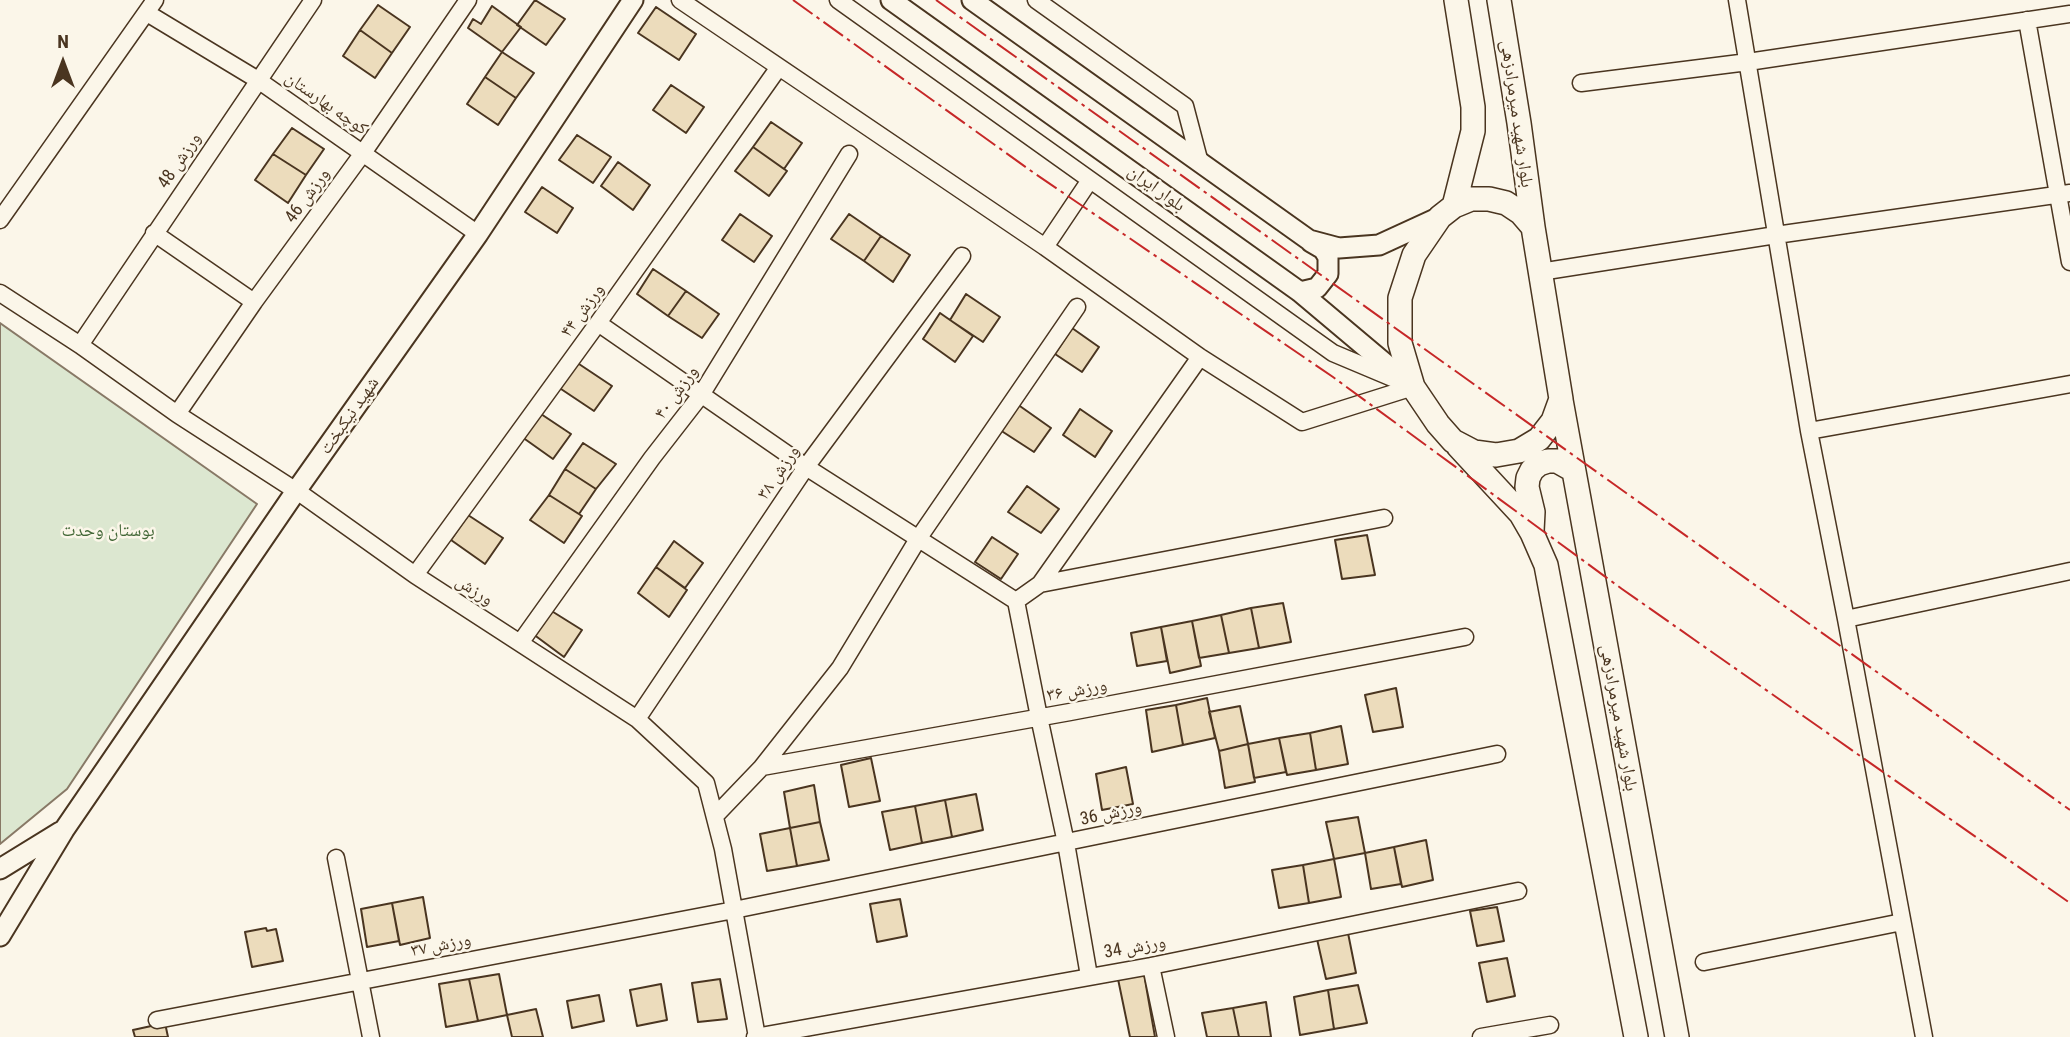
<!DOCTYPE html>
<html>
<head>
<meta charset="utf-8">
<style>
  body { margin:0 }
  #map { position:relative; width:2070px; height:1037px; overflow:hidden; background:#fbf6e9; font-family:"Roboto Condensed",sans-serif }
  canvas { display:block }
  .north { position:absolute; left:28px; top:28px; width:70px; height:70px; -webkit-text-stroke:5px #fbf6e9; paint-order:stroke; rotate:0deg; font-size:19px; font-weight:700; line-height:28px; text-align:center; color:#4a3520 }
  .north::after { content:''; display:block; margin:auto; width:24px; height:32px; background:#4a3520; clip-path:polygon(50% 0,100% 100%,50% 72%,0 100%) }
</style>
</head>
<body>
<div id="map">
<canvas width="2070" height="1037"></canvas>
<div class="north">N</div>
</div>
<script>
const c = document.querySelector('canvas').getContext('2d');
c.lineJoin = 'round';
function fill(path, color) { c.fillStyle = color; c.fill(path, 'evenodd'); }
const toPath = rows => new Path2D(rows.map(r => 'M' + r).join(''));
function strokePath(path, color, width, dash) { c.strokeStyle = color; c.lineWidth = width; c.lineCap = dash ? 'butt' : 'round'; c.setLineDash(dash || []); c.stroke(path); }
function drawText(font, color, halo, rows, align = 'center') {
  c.font = font + ' "Roboto Condensed","Noto Naskh Arabic",sans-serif'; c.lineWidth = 5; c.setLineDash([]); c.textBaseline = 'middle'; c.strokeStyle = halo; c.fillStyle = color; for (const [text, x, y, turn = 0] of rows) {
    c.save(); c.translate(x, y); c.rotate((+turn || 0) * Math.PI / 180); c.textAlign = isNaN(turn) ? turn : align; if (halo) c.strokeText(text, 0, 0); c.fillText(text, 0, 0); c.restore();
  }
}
const green = toPath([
  [0,323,257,504,67,789,0,844,0,323]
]);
const building = toPath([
  [535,0,565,19,546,45,517,25,535,0],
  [378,5,410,27,392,53,360,30,378,5],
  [492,6,521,27,502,52,468,28,473,19,481,24,492,6],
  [656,7,696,34,679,60,638,33,656,7],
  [360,30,392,53,375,78,343,56,360,30],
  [502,52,534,73,516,98,485,77,502,52],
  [485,77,516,98,498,125,467,104,485,77],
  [671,85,704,107,686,133,653,110,671,85],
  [771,122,802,143,784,169,753,147,771,122],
  [292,128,324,149,306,175,273,154,292,128],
  [577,135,611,157,593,183,559,160,577,135],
  [753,147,787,171,769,196,735,171,753,147],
  [273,154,306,175,288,203,255,180,273,154],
  [618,162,650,185,633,210,601,186,618,162],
  [542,187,573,208,557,233,525,212,542,187],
  [740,214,772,236,754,262,722,240,740,214],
  [849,214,881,236,864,261,831,239,849,214],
  [881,236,910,255,893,282,864,261,881,236],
  [653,269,686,291,668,316,637,294,653,269],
  [686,291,719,314,702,338,668,316,686,291],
  [966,294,1000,317,983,342,950,320,966,294],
  [940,313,973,336,955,362,923,339,940,313],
  [1072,328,1099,347,1082,372,1055,354,1072,328],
  [576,362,612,386,594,411,558,387,576,362],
  [1017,404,1051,428,1034,452,1000,430,1017,404],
  [1080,409,1112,431,1095,457,1063,435,1080,409],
  [538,412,571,434,553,459,522,437,538,412],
  [583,443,616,464,596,489,565,469,583,443],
  [565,469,596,489,579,514,549,495,565,469],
  [1027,486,1059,509,1041,533,1008,512,1027,486],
  [549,495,582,516,564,543,530,520,549,495],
  [468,515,503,538,485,564,451,540,468,515],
  [1367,535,1375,575,1342,579,1335,540,1367,535],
  [992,537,1018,554,1001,579,975,562,992,537],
  [674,541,703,563,685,588,656,567,674,541],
  [656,567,687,590,669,617,638,593,656,567],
  [1283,603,1291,642,1259,648,1251,608,1283,603],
  [1251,608,1259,648,1229,653,1221,615,1251,608],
  [550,610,582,630,564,657,533,634,550,610],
  [1221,615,1229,653,1199,658,1192,621,1221,615],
  [1192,621,1201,666,1170,673,1161,627,1192,621],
  [1161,627,1167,661,1137,666,1131,633,1161,627],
  [1396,688,1403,727,1373,732,1365,695,1396,688],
  [1207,698,1215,738,1183,745,1176,705,1207,698],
  [1176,705,1183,745,1152,752,1146,710,1176,705],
  [1240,706,1248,744,1219,751,1209,712,1240,706],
  [1341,726,1348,764,1316,770,1310,733,1341,726],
  [1310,733,1316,770,1287,775,1279,738,1310,733],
  [1279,738,1286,772,1254,778,1248,744,1279,738],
  [1248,744,1255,782,1225,788,1219,751,1248,744],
  [871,758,880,801,849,807,841,765,871,758],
  [1126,767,1133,804,1102,810,1096,774,1126,767],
  [814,785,820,822,790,828,784,792,814,785],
  [976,794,983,830,952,837,945,800,976,794],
  [945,800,952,837,922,843,915,806,945,800],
  [915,806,922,843,890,850,882,812,915,806],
  [1358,817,1365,853,1334,859,1326,822,1358,817],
  [820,822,829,860,797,866,790,828,820,822],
  [790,828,797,866,767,871,760,834,790,828],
  [1426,840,1433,880,1402,887,1394,847,1426,840],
  [1394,847,1401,884,1371,889,1365,853,1394,847],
  [1334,859,1341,897,1309,903,1303,865,1334,859],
  [1303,865,1309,903,1279,908,1272,870,1303,865],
  [423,897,430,938,400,945,392,903,423,897],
  [900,899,907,936,877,942,870,904,900,899],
  [392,903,399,941,367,947,361,909,392,903],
  [1497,907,1504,941,1477,946,1470,911,1497,907],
  [266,928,267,931,276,929,283,961,252,967,245,932,266,928],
  [1348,933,1356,973,1326,979,1317,939,1348,933],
  [1507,958,1515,996,1487,1002,1479,963,1507,958],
  [499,974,507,1015,478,1021,469,979,499,974],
  [1144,974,1155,1037,1130,1037,1118,979,1144,974],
  [469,979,478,1021,446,1027,439,984,469,979],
  [720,979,727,1019,698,1022,692,983,720,979],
  [661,984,667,1020,637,1026,630,990,661,984],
  [1358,985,1367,1023,1334,1029,1328,990,1358,985],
  [1328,990,1334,1029,1300,1035,1294,997,1328,990],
  [599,995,604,1021,572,1028,567,1001,599,995],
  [1266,1002,1271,1037,1239,1037,1233,1008,1266,1002],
  [1233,1008,1239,1037,1207,1037,1202,1013,1233,1008],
  [536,1009,543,1037,512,1037,507,1015,536,1009],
  [165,1023,168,1037,135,1037,133,1030,165,1023]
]);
const minor = toPath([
  [680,0,1045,247,1200,357,1302,422,1413,387],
  [838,0,1333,353,1402,382],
  [1036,0,1185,106,1200,163],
  [1737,0,1809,431,1846,619,1924,1037],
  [147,13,258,80,478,234],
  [2027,20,2070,262],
  [1581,83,1748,62,2070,14],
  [0,220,155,0],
  [154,233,254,302],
  [1045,247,1090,180],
  [1540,272,1776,235,2070,193],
  [0,293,80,345,177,414,304,496,415,575,637,719,706,783,723,849,757,1037],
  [598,323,806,467,1016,601,1039,717,1066,843,1089,976],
  [80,345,313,0],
  [177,414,254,302,363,153,468,0],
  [1809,431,2070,384],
  [415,575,598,323,779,67],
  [1040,584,1384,518],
  [1016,601,1040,584,1200,357],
  [1846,619,2070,571],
  [520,643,652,458,701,395,849,154],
  [637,719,806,467,962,256],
  [762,767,840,668,918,539,1077,307],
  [716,815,762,767,1070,712,1465,637],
  [336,858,371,1037],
  [1704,962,1902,922],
  [1151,966,1166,1037],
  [157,1020,734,910,1497,754],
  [755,1037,1151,966,1518,891],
  [1481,1037,1550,1025]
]);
const tertiary = toPath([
  [891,0,1300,292,1413,387],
  [972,0,1309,240,1339,248,1379,245,1440,217],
  [1300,292,1317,288,1328,274,1328,257,1323,249,1311,242],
  [0,869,60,832],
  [0,936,64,830,296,491,478,234,633,0]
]);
const secondary = toPath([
  [1499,0,1519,123,1533,227],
  [1471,199,1489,199,1506,203,1521,213,1533,227,1561,399,1553,421,1539,439,1519,451,1496,455,1474,452,1453,441,1438,424,1413,387,1400,343,1400,298,1414,255,1440,217,1454,206,1471,199],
  [1454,206,1473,131,1473,107,1456,0],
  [1561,400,1677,1037],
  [1458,446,1521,514,1532,533,1546,565,1636,1037],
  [1532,531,1533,512,1527,487,1528,478,1532,470,1539,464,1548,461,1557,461,1573,470]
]);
const power = toPath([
  [793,0,1034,173,1333,377,1622,589,2070,903],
  [936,0,2070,810]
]);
const streetNames = [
  ["کوچه بهارستان",326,104,35],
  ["بلوار شهید میرمرادزهی",1516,114,82],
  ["ورزش 48",180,161,-56],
  ["بلوار ایران",1156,189,36],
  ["ورزش 46",308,196,-54],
  ["ورزش ۴۴",583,311,-54],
  ["ورزش ۴۰",677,393,-54],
  ["شهید نیکبخت",350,416,-55],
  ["ورزش ۳۸",779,473,-56],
  ["ورزش",474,591,33],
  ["ورزش ۳۶",1077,691,-10],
  ["بلوار شهید میرمرادزهی",1618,718,80],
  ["ورزش 36",1111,814,-12],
  ["ورزش ۳۷",441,946,-11],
  ["ورزش 34",1135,948,-10]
];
const parkNames = [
  ["بوستان وحدت",108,531]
];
fill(green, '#dce7d0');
strokePath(green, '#887966', 2);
fill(building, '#ecdcbc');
strokePath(building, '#4a3520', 2);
strokePath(minor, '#4a3520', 19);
strokePath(tertiary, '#4a3520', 23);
strokePath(secondary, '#4a3520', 26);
strokePath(minor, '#fbf6e9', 16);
strokePath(tertiary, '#fbf6e9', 19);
strokePath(secondary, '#fbf6e9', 23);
strokePath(power, '#c62828', 2, [24, 5, 3.5, 5]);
drawText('18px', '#4a3520', '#fbf6e9', streetNames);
drawText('18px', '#436837', '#fbf6e9', parkNames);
</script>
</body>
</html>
